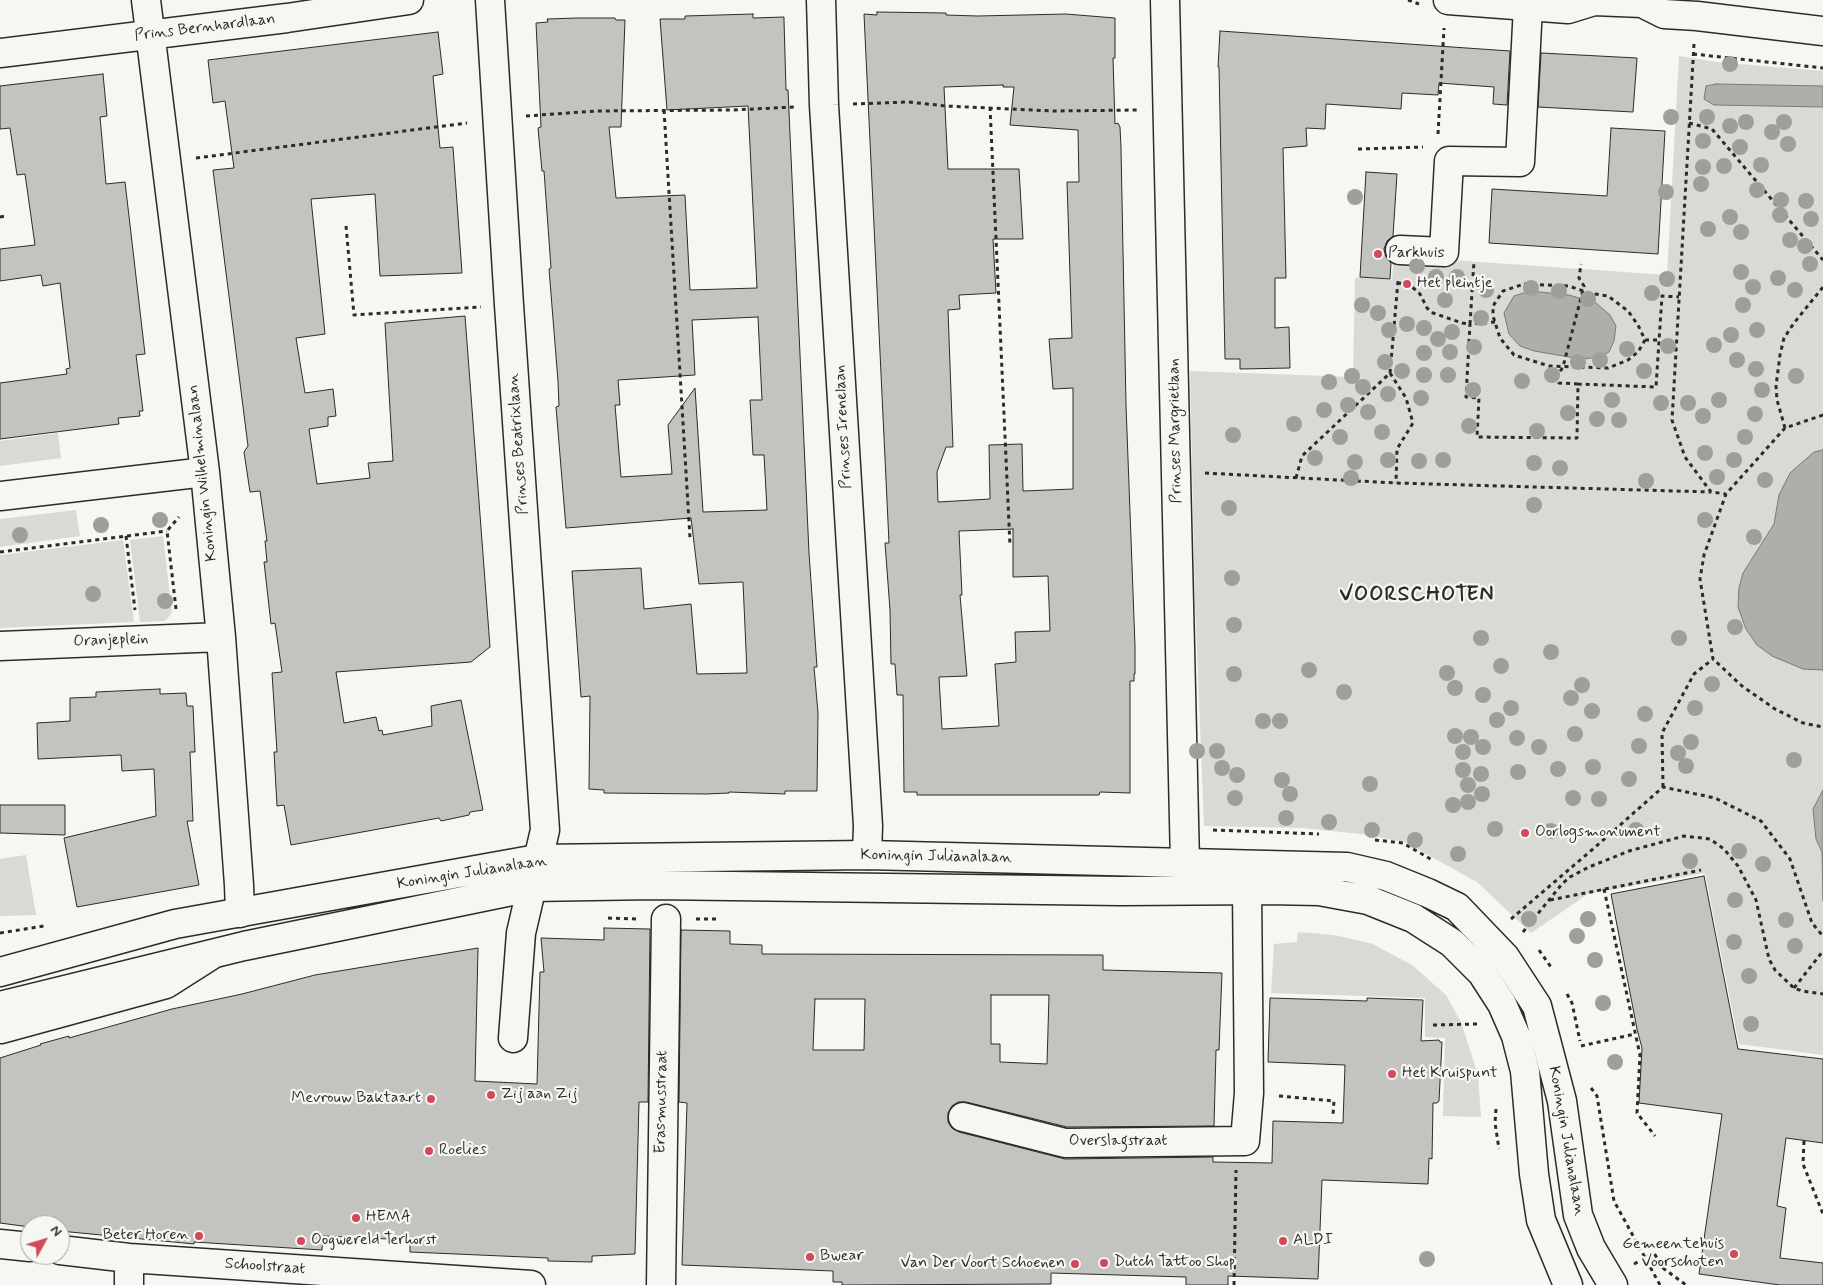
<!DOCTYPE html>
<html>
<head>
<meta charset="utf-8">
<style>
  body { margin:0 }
  #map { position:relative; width:1823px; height:1285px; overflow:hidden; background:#f6f6f2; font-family:Mynerve,sans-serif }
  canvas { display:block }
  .north { position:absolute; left:20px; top:1215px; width:50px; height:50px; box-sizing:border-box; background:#f6f6f2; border:1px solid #a5a5a2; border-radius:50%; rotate:51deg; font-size:14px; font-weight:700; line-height:20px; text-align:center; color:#2b2b2b }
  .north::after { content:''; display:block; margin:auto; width:18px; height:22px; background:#d1495b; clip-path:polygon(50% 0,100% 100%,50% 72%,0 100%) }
</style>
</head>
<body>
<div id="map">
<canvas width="1823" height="1285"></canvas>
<div class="north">N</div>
</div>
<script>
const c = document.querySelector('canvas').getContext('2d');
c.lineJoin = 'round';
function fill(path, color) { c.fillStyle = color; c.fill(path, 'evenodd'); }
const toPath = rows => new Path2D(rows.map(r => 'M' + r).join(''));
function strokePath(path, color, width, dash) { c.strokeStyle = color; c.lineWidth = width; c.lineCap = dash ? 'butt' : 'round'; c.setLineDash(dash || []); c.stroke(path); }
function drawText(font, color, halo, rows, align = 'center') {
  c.font = font + ' Mynerve,sans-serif'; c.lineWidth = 4.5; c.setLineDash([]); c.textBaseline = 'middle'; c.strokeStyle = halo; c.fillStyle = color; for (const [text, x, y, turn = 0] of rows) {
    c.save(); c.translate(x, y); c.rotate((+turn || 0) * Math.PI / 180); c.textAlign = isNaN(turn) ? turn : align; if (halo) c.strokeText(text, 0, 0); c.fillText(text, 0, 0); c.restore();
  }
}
const green = toPath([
  [1679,56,1717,62,1823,71,1823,1055,1739,1044,1705,873,1588,894,1531,933,1477,882,1404,842,1361,834,1302,828,1204,826,1195,601,1190,371,1353,377,1355,278,1360,277,1392,280,1394,256,1667,275],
  [58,433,61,458,0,466,0,441],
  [76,510,80,536,0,547,0,519],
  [163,536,172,613,165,621,140,622,130,540],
  [123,540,134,622,0,628,0,555],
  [26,855,36,915,0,916,0,859],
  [1298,932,1334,935,1373,944,1412,965,1446,995,1461,1022,1478,1075,1481,1117,1443,1116,1445,1038,1425,1037,1425,998,1271,993,1274,944,1297,942]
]);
const water = toPath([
  [1716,84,1823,86,1823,107,1714,105,1704,99,1706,86,1716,84],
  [1530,291,1569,295,1596,303,1610,315,1616,326,1614,341,1609,352,1600,357,1581,359,1534,351,1520,346,1509,334,1504,313,1514,296,1530,291],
  [1823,450,1823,670,1803,669,1772,656,1757,645,1746,629,1738,607,1739,588,1743,573,1774,524,1779,495,1790,473,1814,452,1823,450],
  [1823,790,1823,901,1822,852,1816,839,1813,809,1823,790]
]);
const building = toPath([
  [877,12,946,13,946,15,978,16,1066,14,1115,18,1115,58,1113,58,1115,124,1118,123,1120,127,1121,148,1126,405,1135,646,1135,674,1134,674,1134,681,1130,681,1130,793,1100,792,1099,795,917,795,917,792,904,792,903,695,897,695,895,664,891,664,890,610,885,543,889,543,864,14,877,15,877,12],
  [1003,85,1003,87,1014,87,1010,125,1078,130,1079,182,1067,182,1072,338,1049,339,1053,389,1073,388,1073,489,1023,491,1022,444,989,445,990,499,938,502,937,472,946,447,953,447,948,310,960,309,959,295,996,293,993,239,1023,239,1019,169,948,169,944,87,1003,85],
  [1013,529,1013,577,1048,576,1050,631,1015,632,1016,662,995,664,999,726,942,729,939,677,967,676,960,595,962,595,959,531,1013,529],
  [753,14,753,18,784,17,784,20,786,90,788,90,809,553,817,667,814,667,818,713,817,791,785,791,785,794,729,792,729,793,706,794,604,793,604,790,589,789,590,696,581,697,572,571,641,568,644,609,691,604,697,674,747,673,743,582,699,584,691,518,566,528,556,407,559,406,558,381,549,269,551,268,544,171,542,171,538,128,541,127,536,23,548,22,547,19,577,18,615,18,616,20,625,20,621,127,609,127,616,198,685,195,690,290,757,288,748,106,667,110,660,19,685,19,685,16,753,14],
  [758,317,762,400,750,400,753,455,764,455,767,510,703,512,695,388,668,425,672,474,621,477,615,405,620,405,618,380,695,375,692,320,758,317],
  [1220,31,1510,51,1507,105,1493,104,1494,87,1439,83,1438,95,1402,93,1401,109,1326,104,1325,129,1306,128,1307,146,1283,148,1286,278,1275,278,1275,328,1289,327,1290,368,1240,369,1240,359,1225,359,1219,67,1218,67,1220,31],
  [438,32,443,74,433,76,440,148,453,147,462,273,380,276,375,194,311,199,325,334,296,338,305,393,333,389,336,416,328,417,328,426,309,429,317,484,370,478,368,463,393,461,385,323,465,316,490,647,471,662,336,672,344,723,376,717,379,731,382,730,383,735,432,726,431,706,461,700,483,810,470,812,469,815,441,821,439,818,291,845,284,805,277,806,274,752,277,752,272,673,282,672,275,623,271,624,264,562,267,562,265,541,267,541,260,491,250,492,244,452,248,446,213,170,234,168,225,101,213,103,208,60,438,32],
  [1541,53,1637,58,1633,112,1538,107,1541,53],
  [103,74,107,116,100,117,106,184,125,182,145,354,136,355,143,411,139,411,140,416,118,418,119,424,0,439,0,383,67,374,66,369,70,368,60,283,43,286,41,275,0,281,0,249,35,245,25,174,17,175,10,128,0,129,0,86,103,74],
  [1611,128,1665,131,1658,254,1489,243,1492,189,1607,196,1611,128],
  [1366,172,1397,174,1393,236,1387,241,1384,249,1386,257,1391,263,1390,279,1360,277,1366,172],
  [160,689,160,694,186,693,187,706,193,706,195,752,190,752,193,821,187,821,199,885,77,907,64,838,156,816,154,769,122,771,121,755,38,759,37,723,70,721,70,698,96,697,96,692,160,689],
  [0,805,65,805,65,835,0,833,0,805],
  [1704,876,1738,1049,1823,1059,1823,1143,1786,1138,1777,1206,1786,1208,1780,1258,1823,1263,1823,1285,1780,1285,1699,1274,1722,1114,1639,1103,1642,1048,1637,1029,1611,894,1704,876],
  [604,928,650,929,648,1102,639,1102,635,1254,592,1256,592,1262,548,1261,548,1258,410,1252,410,1240,323,1236,322,1250,194,1242,194,1244,60,1231,60,1225,30,1225,30,1227,0,1223,0,1058,41,1045,40,1044,69,1036,69,1038,172,1009,242,994,315,975,478,948,475,1081,537,1084,540,972,544,972,541,938,604,940,604,928],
  [681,930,730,931,730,944,762,945,762,954,1103,955,1103,970,1222,973,1219,1050,1216,1050,1214,1126,1067,1127,966,1102,958,1102,952,1106,948,1113,948,1122,952,1128,959,1132,1065,1159,1213,1157,1213,1162,1272,1163,1273,1121,1343,1123,1345,1065,1268,1062,1270,998,1367,1001,1367,998,1423,1000,1421,1041,1439,1040,1440,1042,1442,1042,1439,1101,1437,1103,1433,1103,1432,1159,1429,1158,1428,1184,1322,1180,1318,1279,1228,1276,1228,1285,1186,1285,1186,1277,1051,1273,1051,1284,842,1285,842,1282,833,1282,833,1271,682,1265,687,1103,679,1102,681,930],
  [991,995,1049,995,1047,1064,1000,1062,1000,1044,991,1044,991,995],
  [815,999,865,999,864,1050,813,1050,815,999]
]);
const path = toPath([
  [1408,0,1419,4],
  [1694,44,1672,420,1685,457,1711,492,1726,494],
  [1693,54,1823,68],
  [853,104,908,102,946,106,1053,111,1139,110],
  [990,107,1010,546],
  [664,110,690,538],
  [526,116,596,111,733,110,794,107],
  [1689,123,1712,129,1823,260],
  [1438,134,1444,28],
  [1358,149,1423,147],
  [196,158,467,123],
  [0,217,6,216],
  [346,226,354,315,481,307],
  [1398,283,1409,284,1420,294,1427,308,1433,313,1462,323,1470,324,1474,261],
  [1524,284,1569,286,1589,293,1608,296,1628,311,1638,325,1645,340,1638,352,1628,360,1608,368,1549,366,1514,355,1500,338,1493,316,1493,306,1503,291,1524,284],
  [1495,322,1470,324,1466,397,1479,398,1477,437,1577,438,1578,384,1656,387,1662,296,1679,297],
  [1645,340,1659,340],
  [1390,373,1406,398,1413,423,1397,449,1396,483],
  [1578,384,1559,383,1557,376,1563,367,1584,286,1579,278,1581,264],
  [1823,415,1785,428,1726,494,1704,555,1700,579,1713,659,1742,686,1775,709,1803,723,1823,727],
  [1785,428,1777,400,1776,386,1780,355,1784,338,1794,323,1823,287],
  [1205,473,1396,483,1711,492],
  [1296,478,1302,456,1390,373,1398,281],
  [126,536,135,610],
  [0,552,167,531],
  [176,609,167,531,179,517],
  [1663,787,1662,733,1694,674,1713,659],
  [1213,830,1319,834],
  [1375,840,1403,843,1434,861],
  [1604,889,1640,1055,1637,1113,1655,1136],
  [1550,900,1701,870],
  [608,918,637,919],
  [696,919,717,919],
  [1511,919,1593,849,1663,787,1715,798,1761,821,1790,859,1812,923,1823,936],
  [1523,932,1562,884,1570,877,1589,867,1629,851,1684,836,1710,839,1724,849,1738,866,1756,900,1769,959,1775,970,1794,988,1802,991,1823,994],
  [0,933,44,926],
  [1539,950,1551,967],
  [1794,988,1823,951],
  [1567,994,1572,1003,1580,1041],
  [1433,1025,1477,1024],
  [1581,1046,1635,1034],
  [1591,1088,1597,1096,1614,1201,1660,1285],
  [1279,1096,1334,1101,1333,1115],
  [1496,1109,1495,1123,1499,1149],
  [1804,1141,1803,1164,1823,1214],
  [1634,1264,1654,1253,1663,1268,1686,1285],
  [1234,1285,1236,1170]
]);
const minor = toPath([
  [146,0,205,472,221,637,239,885,240,913],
  [490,0,509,305,545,830,521,933,513,1038],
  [821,0,824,105,868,826,867,855],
  [1165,0,1185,863],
  [1448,0,1568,9,1594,1,1642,3,1664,14,1697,16,1823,31],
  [0,53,287,18,409,0],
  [1400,250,1444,252,1449,161,1520,162,1528,6],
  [0,496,205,472],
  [0,646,221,637],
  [1,1029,166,984,210,956],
  [963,1117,1065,1143,1245,1141,1249,1093,1247,890],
  [0,1244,30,1247],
  [60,1250,129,1258,531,1285],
  [129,1258,129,1285],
  [661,1285,666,919]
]);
const major = toPath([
  [0,972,175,924,537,859,867,855,1347,867,1386,876,1428,893,1457,907,1505,957,1537,1006,1562,1101,1578,1215,1591,1248,1613,1285],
  [0,1006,244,946,531,887,653,885,1121,891,1269,890,1319,891,1368,900,1413,918,1452,943,1482,973,1502,1004,1516,1036,1525,1071,1534,1174,1541,1220,1568,1285]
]);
const trees = [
  [1730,64],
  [1671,117],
  [1707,117],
  [1746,122],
  [1784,122],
  [1730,126],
  [1772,132],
  [1703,141],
  [1788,144],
  [1740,147],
  [1761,165],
  [1724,166],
  [1703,167],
  [1701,184],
  [1757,190],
  [1666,192],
  [1355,197],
  [1781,200],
  [1806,201],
  [1780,215],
  [1730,217],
  [1811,219],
  [1708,229],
  [1741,232],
  [1790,240],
  [1805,246],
  [1810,264],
  [1417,266],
  [1741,272],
  [1436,277],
  [1457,277],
  [1778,278],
  [1667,279],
  [1753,287],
  [1531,288],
  [1486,290],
  [1795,290],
  [1559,291],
  [1652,293],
  [1588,299],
  [1445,300],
  [1362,305],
  [1743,305],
  [1378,313],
  [1481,318],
  [1407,324],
  [1424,328],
  [1389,330],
  [1757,330],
  [1452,332],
  [1731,335],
  [1438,339],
  [1714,345],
  [1668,346],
  [1474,347],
  [1627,349],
  [1450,352],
  [1424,353],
  [1600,360],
  [1737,360],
  [1385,362],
  [1578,362],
  [1756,369],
  [1402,371],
  [1644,371],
  [1424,375],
  [1448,375],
  [1552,375],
  [1352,376],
  [1796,376],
  [1522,381],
  [1329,382],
  [1363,387],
  [1473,390],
  [1762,390],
  [1388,394],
  [1421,398],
  [1612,400],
  [1719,400],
  [1661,403],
  [1688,403],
  [1348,405],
  [1324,410],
  [1368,412],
  [1568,413],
  [1755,414],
  [1703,416],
  [1597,419],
  [1619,420],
  [1294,424],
  [1469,426],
  [1537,431],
  [1382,432],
  [1233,435],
  [1340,437],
  [1745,437],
  [1705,453],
  [1315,458],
  [1388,460],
  [1443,460],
  [1734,460],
  [1419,461],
  [1355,462],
  [1534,463],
  [1560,468],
  [1717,477],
  [1351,478],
  [1765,480],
  [1646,481],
  [1534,505],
  [1229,508],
  [160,520],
  [1705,520],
  [101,525],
  [20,535],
  [1754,537],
  [1232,578],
  [93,594],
  [165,601],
  [1234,625],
  [1735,627],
  [1481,638],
  [1679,638],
  [1551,652],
  [1501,666],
  [1309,670],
  [1447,673],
  [1234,674],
  [1712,684],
  [1582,685],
  [1455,688],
  [1344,692],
  [1483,695],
  [1571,698],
  [1511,708],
  [1695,708],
  [1592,711],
  [1645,714],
  [1497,720],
  [1263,721],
  [1280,721],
  [1575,734],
  [1455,736],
  [1471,737],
  [1517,738],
  [1691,742],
  [1639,746],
  [1483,747],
  [1539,747],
  [1197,751],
  [1217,751],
  [1463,752],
  [1678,753],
  [1794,760],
  [1686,766],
  [1593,767],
  [1222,768],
  [1558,769],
  [1463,770],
  [1518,772],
  [1481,774],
  [1237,775],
  [1629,779],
  [1282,780],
  [1370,784],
  [1468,785],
  [1290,794],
  [1482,794],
  [1235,798],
  [1573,798],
  [1599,799],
  [1468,802],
  [1453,805],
  [1286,818],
  [1329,822],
  [1495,829],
  [1372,830],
  [1636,830],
  [1551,831],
  [1415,840],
  [1739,851],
  [1458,854],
  [1690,861],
  [1763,864],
  [1735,900],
  [1529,919],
  [1588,919],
  [1786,920],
  [1577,936],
  [1734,942],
  [1795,946],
  [1595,960],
  [1749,976],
  [1603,1003],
  [1751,1024],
  [1615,1062],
  [1427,1259]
];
const markers = [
  [1378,254,5,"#d1495b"],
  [1407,284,5,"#d1495b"],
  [1525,833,5,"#d1495b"],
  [1392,1074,5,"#d1495b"],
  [491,1095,5,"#d1495b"],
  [431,1099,5,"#d1495b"],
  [429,1151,5,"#d1495b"],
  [356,1218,5,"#d1495b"],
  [199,1236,5,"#d1495b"],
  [301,1241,5,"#d1495b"],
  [1283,1241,5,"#d1495b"],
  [1734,1254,5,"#d1495b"],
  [810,1257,5,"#d1495b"],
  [1104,1263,5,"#d1495b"],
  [1075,1264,5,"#d1495b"]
];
const streetNames = [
  ["Prins Bernhardlaan",205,28,-7],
  ["Prinses Irenelaan",844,427,-93],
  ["Prinses Margrietlaan",1176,431,-91],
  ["Prinses Beatrixlaan",519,444,-94],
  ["Koningin Wilhelminalaan",203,473,-96],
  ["Oranjeplein",111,641,-2],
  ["Koningin Julianalaan",936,857,1],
  ["Koningin Julianalaan",472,873,-9],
  ["Erasmusstraat",662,1102,-89],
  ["Koningin Julianalaan",1566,1141,80],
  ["Overslagstraat",1118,1142],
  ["Schoolstraat",265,1267,4]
];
const poiNames = [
  ["Parkhuis",1388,254],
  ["Het pleintje",1417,284],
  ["Oorlogsmonument",1535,833],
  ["Het Kruispunt",1402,1074],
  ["Zij aan Zij",501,1095],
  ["Mevrouw Baktaart",421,1099,"right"],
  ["Roelies",439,1151],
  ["HEMA",366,1218],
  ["Beter Horen",189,1236,"right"],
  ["Oogwereld Terhorst",311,1241],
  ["ALDI",1293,1241],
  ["Gemeentehuis",1724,1245,"right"],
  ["Voorschoten",1724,1263,"right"],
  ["Bwear",820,1257],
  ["Dutch Tattoo Shop",1114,1263],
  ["Van Der Voort Schoenen",1065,1264,"right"]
];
const districtNames = [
  ["VOORSCHOTEN",1417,596]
];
fill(green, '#d9d9d5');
fill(water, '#aeaeab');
strokePath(water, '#7a7a78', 1);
fill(building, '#c3c3c0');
strokePath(building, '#2b2b2b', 1);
strokePath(minor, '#2b2b2b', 31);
strokePath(major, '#2b2b2b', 31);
strokePath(path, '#2b2b2b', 3, [4, 4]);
strokePath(minor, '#f6f6f2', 28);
strokePath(major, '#f6f6f2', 28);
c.fillStyle = '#9e9e9c';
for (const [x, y] of trees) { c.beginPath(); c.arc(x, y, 8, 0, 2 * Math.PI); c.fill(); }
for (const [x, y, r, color] of markers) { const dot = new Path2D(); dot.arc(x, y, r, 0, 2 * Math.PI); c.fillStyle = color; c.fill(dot); strokePath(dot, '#f6f6f2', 2); }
drawText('16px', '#2b2b2b', '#f6f6f2', streetNames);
drawText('16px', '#2b2b2b', '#f6f6f2', poiNames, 'left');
c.letterSpacing = '1px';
drawText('bold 21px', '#2b2b2b', '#f6f6f2', districtNames);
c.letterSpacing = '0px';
</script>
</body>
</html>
